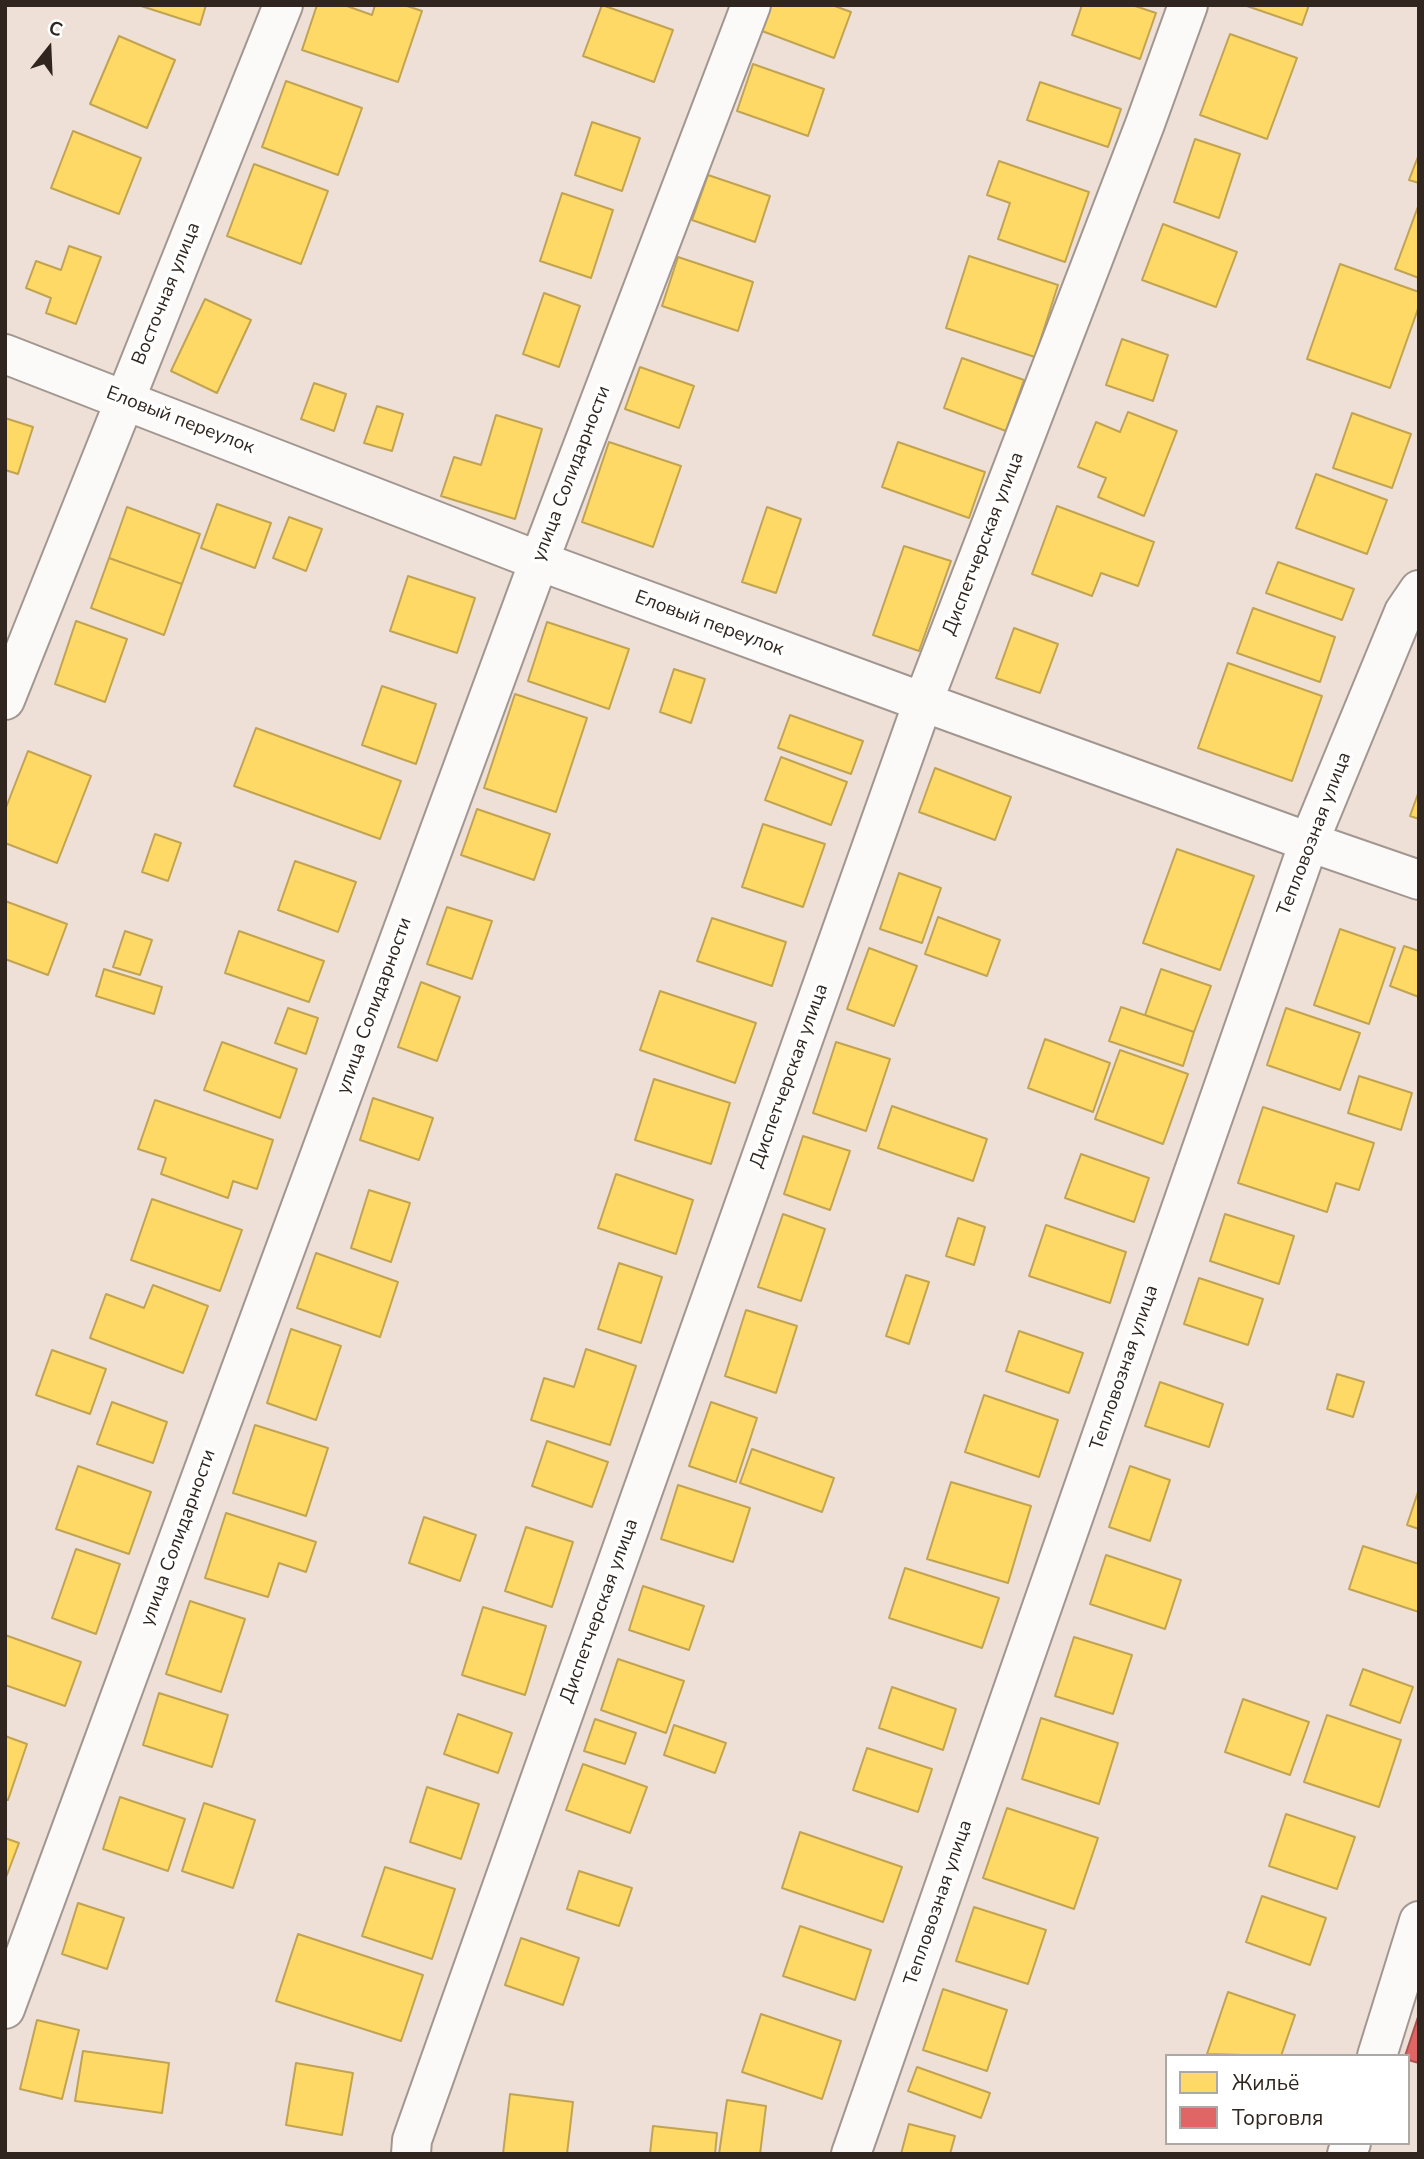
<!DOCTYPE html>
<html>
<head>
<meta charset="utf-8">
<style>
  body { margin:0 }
  #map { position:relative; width:1424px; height:2159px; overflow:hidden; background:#eee0d6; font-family:"Nunito Sans",sans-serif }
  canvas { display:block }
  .frame { position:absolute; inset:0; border:7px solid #30261f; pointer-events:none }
  .legend { position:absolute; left:1165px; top:2054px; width:245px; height:91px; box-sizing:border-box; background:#fff; border:2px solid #aca8a5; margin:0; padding:9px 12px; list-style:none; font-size:21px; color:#30261f }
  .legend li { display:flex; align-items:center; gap:14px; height:35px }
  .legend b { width:35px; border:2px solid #aca8a5 }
  .north { position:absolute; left:14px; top:14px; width:70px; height:70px; -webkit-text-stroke:5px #fff; paint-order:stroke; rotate:18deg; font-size:19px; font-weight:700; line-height:28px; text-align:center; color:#30261f }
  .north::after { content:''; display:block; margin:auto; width:24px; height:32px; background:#30261f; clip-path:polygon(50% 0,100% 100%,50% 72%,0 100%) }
</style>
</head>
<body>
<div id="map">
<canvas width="1424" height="2159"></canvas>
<div class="frame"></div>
<ul class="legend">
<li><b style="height:19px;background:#ffd966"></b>Жильё</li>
<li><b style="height:19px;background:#e06666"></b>Торговля</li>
</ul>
<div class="north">С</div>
</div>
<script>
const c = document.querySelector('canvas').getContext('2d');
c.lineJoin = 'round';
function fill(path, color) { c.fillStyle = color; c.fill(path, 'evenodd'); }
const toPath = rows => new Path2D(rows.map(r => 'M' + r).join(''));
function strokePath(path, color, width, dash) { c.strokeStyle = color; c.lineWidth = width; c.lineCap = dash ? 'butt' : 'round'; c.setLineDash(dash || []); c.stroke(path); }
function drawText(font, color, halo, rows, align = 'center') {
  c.font = font + ' "Nunito Sans",sans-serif'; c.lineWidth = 7; c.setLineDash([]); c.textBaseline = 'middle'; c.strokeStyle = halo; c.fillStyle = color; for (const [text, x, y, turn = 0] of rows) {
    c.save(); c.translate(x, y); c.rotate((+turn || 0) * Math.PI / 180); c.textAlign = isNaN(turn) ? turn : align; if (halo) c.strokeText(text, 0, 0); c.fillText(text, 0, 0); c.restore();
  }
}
const homes = toPath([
  [138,5,206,5,200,25,138,5],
  [317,5,344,5,372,15,375,5,404,5,422,11,398,82,302,50,317,5],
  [602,5,673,30,654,82,583,56,602,5],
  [771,5,832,5,851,12,834,58,762,31,771,5],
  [1082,5,1132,5,1156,13,1140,59,1072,35,1082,5],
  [1244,5,1309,5,1302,25,1244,5],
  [1230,34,1297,58,1267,139,1200,115,1230,34],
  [119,36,175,60,147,128,90,104,119,36],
  [753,64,824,89,808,136,737,111,753,64],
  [286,81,362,108,338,175,262,147,286,81],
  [1040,82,1121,109,1108,147,1027,120,1040,82],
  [592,122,640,138,622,191,575,175,592,122],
  [73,131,141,158,119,214,51,188,73,131],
  [1195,139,1240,154,1219,218,1174,202,1195,139],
  [1419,154,1419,183,1409,180,1419,154],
  [999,161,1089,192,1065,262,998,239,1010,203,987,195,999,161],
  [254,164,328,191,301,264,227,236,254,164],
  [708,175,770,196,755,242,692,220,708,175],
  [562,193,613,210,591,278,540,261,562,193],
  [1419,204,1419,278,1395,269,1419,204],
  [1163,224,1237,252,1216,307,1142,280,1163,224],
  [69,246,101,257,76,324,46,313,51,298,26,288,36,261,61,270,69,246],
  [969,256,1058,285,1035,357,946,328,969,256],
  [678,257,753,282,738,331,662,306,678,257],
  [1340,264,1419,292,1419,306,1390,388,1307,359,1340,264],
  [544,293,580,306,559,367,523,354,544,293],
  [205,299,251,320,217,393,171,371,205,299],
  [1122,339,1168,355,1153,401,1106,385,1122,339],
  [962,358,1024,380,1006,431,944,408,962,358],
  [640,367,694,386,679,428,625,409,640,367],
  [314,383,346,394,334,431,301,419,314,383],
  [377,406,403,414,392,451,364,443,377,406],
  [1128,412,1177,431,1144,516,1098,497,1106,478,1078,467,1096,422,1120,432,1128,412],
  [1352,413,1411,434,1392,488,1333,468,1352,413],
  [496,415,542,429,515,519,441,496,454,457,481,465,496,415],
  [5,418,33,427,18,474,5,470,5,418],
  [609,442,681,466,653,547,582,522,609,442],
  [898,442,985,472,969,518,882,487,898,442],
  [1316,474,1387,500,1367,554,1296,528,1316,474],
  [217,504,271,523,255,568,201,548,217,504],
  [1057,506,1154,542,1138,586,1101,573,1092,596,1032,574,1057,506],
  [127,507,200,534,182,584,109,558,127,507],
  [767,507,801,519,776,593,742,582,767,507],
  [289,517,322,529,306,571,273,558,289,517],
  [904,546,951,561,919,651,873,635,904,546],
  [109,558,182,584,164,635,91,608,109,558],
  [1278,562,1354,589,1342,620,1266,593,1278,562],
  [408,576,475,598,457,653,390,631,408,576],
  [1253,608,1335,637,1320,682,1237,653,1253,608],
  [76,621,127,639,105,702,55,684,76,621],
  [547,622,629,649,609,709,528,681,547,622],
  [1014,628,1058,644,1040,693,996,678,1014,628],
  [1228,663,1322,696,1292,781,1198,748,1228,663],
  [674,669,705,679,691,723,660,712,674,669],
  [382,686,436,704,416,764,362,745,382,686],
  [515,694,587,718,556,812,484,788,515,694],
  [790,715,863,741,851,774,778,748,790,715],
  [256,728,401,781,380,839,234,786,256,728],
  [28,751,91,776,57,863,5,843,5,810,28,751],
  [781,757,847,782,831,825,765,800,781,757],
  [935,768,1011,797,995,840,919,812,935,768],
  [1419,791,1419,819,1410,816,1419,791],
  [477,809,550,834,534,880,461,855,477,809],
  [763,824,825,844,803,907,742,887,763,824],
  [155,834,181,843,168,881,142,872,155,834],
  [1177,849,1254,876,1220,970,1143,943,1177,849],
  [295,861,356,882,338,932,278,910,295,861],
  [899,873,941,888,922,943,880,929,899,873],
  [5,901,67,924,48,975,5,959,5,901],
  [447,907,492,921,472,979,427,964,447,907],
  [938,917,1000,940,987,976,925,954,938,917],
  [712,918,786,942,772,986,697,961,712,918],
  [1340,929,1395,948,1369,1024,1314,1005,1340,929],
  [125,931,152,940,140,975,113,967,125,931],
  [239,931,324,961,309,1002,225,973,239,931],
  [1404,946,1419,951,1419,997,1390,986,1404,946],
  [869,948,917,966,894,1026,847,1009,869,948],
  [104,969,162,987,154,1014,96,996,104,969],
  [1161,969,1211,986,1194,1032,1145,1015,1161,969],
  [421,982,460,997,437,1061,398,1047,421,982],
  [660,991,756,1023,735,1083,640,1050,660,991],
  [1121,1007,1194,1032,1183,1066,1109,1041,1121,1007],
  [288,1008,318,1018,306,1054,275,1043,288,1008],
  [1286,1008,1360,1033,1340,1090,1267,1065,1286,1008],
  [1045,1039,1110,1063,1093,1112,1028,1088,1045,1039],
  [222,1042,297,1069,280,1118,204,1090,222,1042],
  [836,1042,890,1059,866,1131,813,1113,836,1042],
  [1120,1050,1188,1074,1163,1144,1095,1119,1120,1050],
  [1359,1076,1412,1093,1401,1130,1348,1113,1359,1076],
  [654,1079,730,1103,711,1164,635,1140,654,1079],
  [373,1098,433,1118,419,1160,360,1140,373,1098],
  [155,1100,273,1140,257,1189,233,1181,228,1198,161,1174,166,1158,138,1149,155,1100],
  [892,1106,987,1139,973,1181,878,1148,892,1106],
  [1263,1107,1374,1143,1359,1190,1336,1183,1327,1212,1238,1183,1263,1107],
  [803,1136,850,1151,830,1210,784,1194,803,1136],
  [1081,1154,1149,1178,1134,1222,1065,1198,1081,1154],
  [616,1174,693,1200,676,1254,598,1228,616,1174],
  [369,1190,410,1203,391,1262,351,1248,369,1190],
  [152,1199,242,1230,220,1291,131,1260,152,1199],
  [783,1214,825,1229,801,1301,758,1287,783,1214],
  [1225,1214,1294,1236,1279,1284,1210,1261,1225,1214],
  [958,1218,985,1227,974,1265,946,1256,958,1218],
  [1046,1225,1126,1252,1110,1303,1029,1276,1046,1225],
  [316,1253,398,1282,380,1337,297,1308,316,1253],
  [619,1263,662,1277,641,1343,598,1329,619,1263],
  [906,1275,929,1282,909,1344,886,1336,906,1275],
  [1199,1278,1263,1299,1248,1345,1184,1324,1199,1278],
  [153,1285,208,1306,183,1373,90,1338,106,1294,144,1308,153,1285],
  [746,1310,797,1326,776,1393,725,1376,746,1310],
  [291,1329,341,1346,316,1420,267,1403,291,1329],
  [1019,1331,1083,1353,1069,1393,1006,1371,1019,1331],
  [586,1349,636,1366,610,1445,531,1420,544,1378,574,1387,586,1349],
  [52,1350,106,1369,90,1414,36,1395,52,1350],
  [1337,1374,1364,1382,1353,1417,1327,1409,1337,1374],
  [1160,1382,1223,1404,1209,1447,1145,1426,1160,1382],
  [984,1395,1058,1420,1039,1477,965,1452,984,1395],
  [112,1402,167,1422,153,1463,97,1444,112,1402],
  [711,1402,757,1418,736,1482,689,1466,711,1402],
  [255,1425,328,1448,306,1516,233,1493,255,1425],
  [547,1441,608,1462,592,1507,532,1486,547,1441],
  [752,1449,834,1478,822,1512,740,1483,752,1449],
  [78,1466,151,1492,129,1554,56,1529,78,1466],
  [1130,1466,1170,1480,1150,1541,1109,1527,1130,1466],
  [951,1482,1031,1506,1008,1583,927,1559,951,1482],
  [678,1485,750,1508,733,1562,661,1539,678,1485],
  [1419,1489,1419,1529,1407,1525,1419,1489],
  [226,1513,316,1542,306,1572,279,1563,268,1597,205,1578,226,1513],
  [424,1517,476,1535,460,1581,409,1563,424,1517],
  [526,1527,573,1542,552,1607,505,1591,526,1527],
  [1363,1546,1419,1564,1419,1612,1349,1589,1363,1546],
  [76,1549,120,1564,96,1634,52,1618,76,1549],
  [1106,1555,1181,1580,1165,1629,1090,1604,1106,1555],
  [905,1568,999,1598,982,1648,889,1618,905,1568],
  [643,1586,704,1606,689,1650,629,1630,643,1586],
  [190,1601,245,1619,221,1692,166,1674,190,1601],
  [483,1607,546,1626,525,1695,462,1675,483,1607],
  [5,1635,81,1662,65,1706,5,1685,5,1635],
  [1074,1637,1132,1655,1113,1714,1055,1696,1074,1637],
  [618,1659,684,1681,666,1733,601,1710,618,1659],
  [1363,1669,1413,1687,1400,1723,1350,1705,1363,1669],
  [892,1687,956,1709,943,1750,879,1728,892,1687],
  [159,1693,228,1715,212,1767,143,1745,159,1693],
  [1243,1699,1309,1722,1290,1775,1225,1752,1243,1699],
  [458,1714,512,1733,498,1773,444,1754,458,1714],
  [1327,1715,1401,1740,1379,1807,1304,1782,1327,1715],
  [1041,1718,1118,1743,1099,1804,1022,1779,1041,1718],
  [595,1719,636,1733,625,1764,584,1751,595,1719],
  [674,1725,726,1743,715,1773,664,1755,674,1725],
  [5,1736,27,1744,8,1800,5,1799,5,1736],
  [867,1748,932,1769,918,1812,853,1790,867,1748],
  [583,1764,647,1787,630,1833,566,1810,583,1764],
  [427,1787,479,1804,461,1859,410,1842,427,1787],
  [120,1797,185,1819,168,1871,103,1849,120,1797],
  [204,1803,255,1820,233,1888,182,1871,204,1803],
  [1007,1808,1098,1838,1074,1909,983,1878,1007,1808],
  [1286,1814,1355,1837,1337,1889,1269,1866,1286,1814],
  [800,1832,902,1867,883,1922,782,1888,800,1832],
  [5,1838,19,1843,5,1880,5,1838],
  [385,1867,455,1889,432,1959,362,1936,385,1867],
  [579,1871,632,1888,619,1926,567,1909,579,1871],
  [1262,1896,1326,1918,1310,1965,1246,1942,1262,1896],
  [78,1903,124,1918,107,1969,62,1954,78,1903],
  [974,1907,1046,1930,1028,1984,956,1961,974,1907],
  [800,1926,871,1950,855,2000,783,1976,800,1926],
  [298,1934,423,1975,401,2041,276,2001,298,1934],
  [521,1938,579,1958,563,2005,505,1985,521,1938],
  [943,1989,1007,2010,987,2071,923,2050,943,1989],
  [1228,1992,1295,2015,1281,2056,1207,2054,1228,1992],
  [761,2014,841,2041,822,2099,742,2072,761,2014],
  [37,2020,79,2030,62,2099,20,2089,37,2020],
  [83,2051,169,2063,162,2113,75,2101,83,2051],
  [296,2063,353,2073,342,2135,286,2125,296,2063],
  [917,2067,990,2093,981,2118,908,2091,917,2067],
  [510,2094,573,2102,567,2154,503,2154,510,2094],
  [727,2100,766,2106,760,2154,719,2154,727,2100],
  [909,2124,955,2136,950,2154,901,2154,909,2124],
  [653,2126,717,2133,715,2154,650,2154,653,2126]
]);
const shops = toPath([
  [1419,2014,1419,2063,1408,2060,1408,2056,1405,2056,1419,2014]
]);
const minor = toPath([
  [5,354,539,561,923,702,1309,842,1419,880],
  [5,700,283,5],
  [5,2009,539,561,751,5],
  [1377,2056,1419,1921],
  [411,2154,412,2140,923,702,1145,124,1188,5],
  [851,2154,1309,842,1404,612,1419,590],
  [1347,2154,1351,2143]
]);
const streetNames = [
  ["Восточная улица",167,294,-68],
  ["Еловый переулок",180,421,21],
  ["улица Солидарности",572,474,-69],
  ["Диспетчерская улица",984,544,-69],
  ["Еловый переулок",709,624,20],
  ["Тепловозная улица",1315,834,-69],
  ["улица Солидарности",375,1006,-70],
  ["Диспетчерская улица",790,1076,-70],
  ["Тепловозная улица",1125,1368,-71],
  ["улица Солидарности",179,1538,-70],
  ["Диспетчерская улица",600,1611,-70],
  ["Тепловозная улица",939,1903,-71]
];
fill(homes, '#ffd966');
strokePath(homes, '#c1a351', 2);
fill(shops, '#e06666');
strokePath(shops, '#ab5351', 2);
strokePath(minor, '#a29790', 42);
strokePath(minor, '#fcfaf9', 38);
drawText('19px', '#30261f', '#fff', streetNames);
</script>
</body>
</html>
